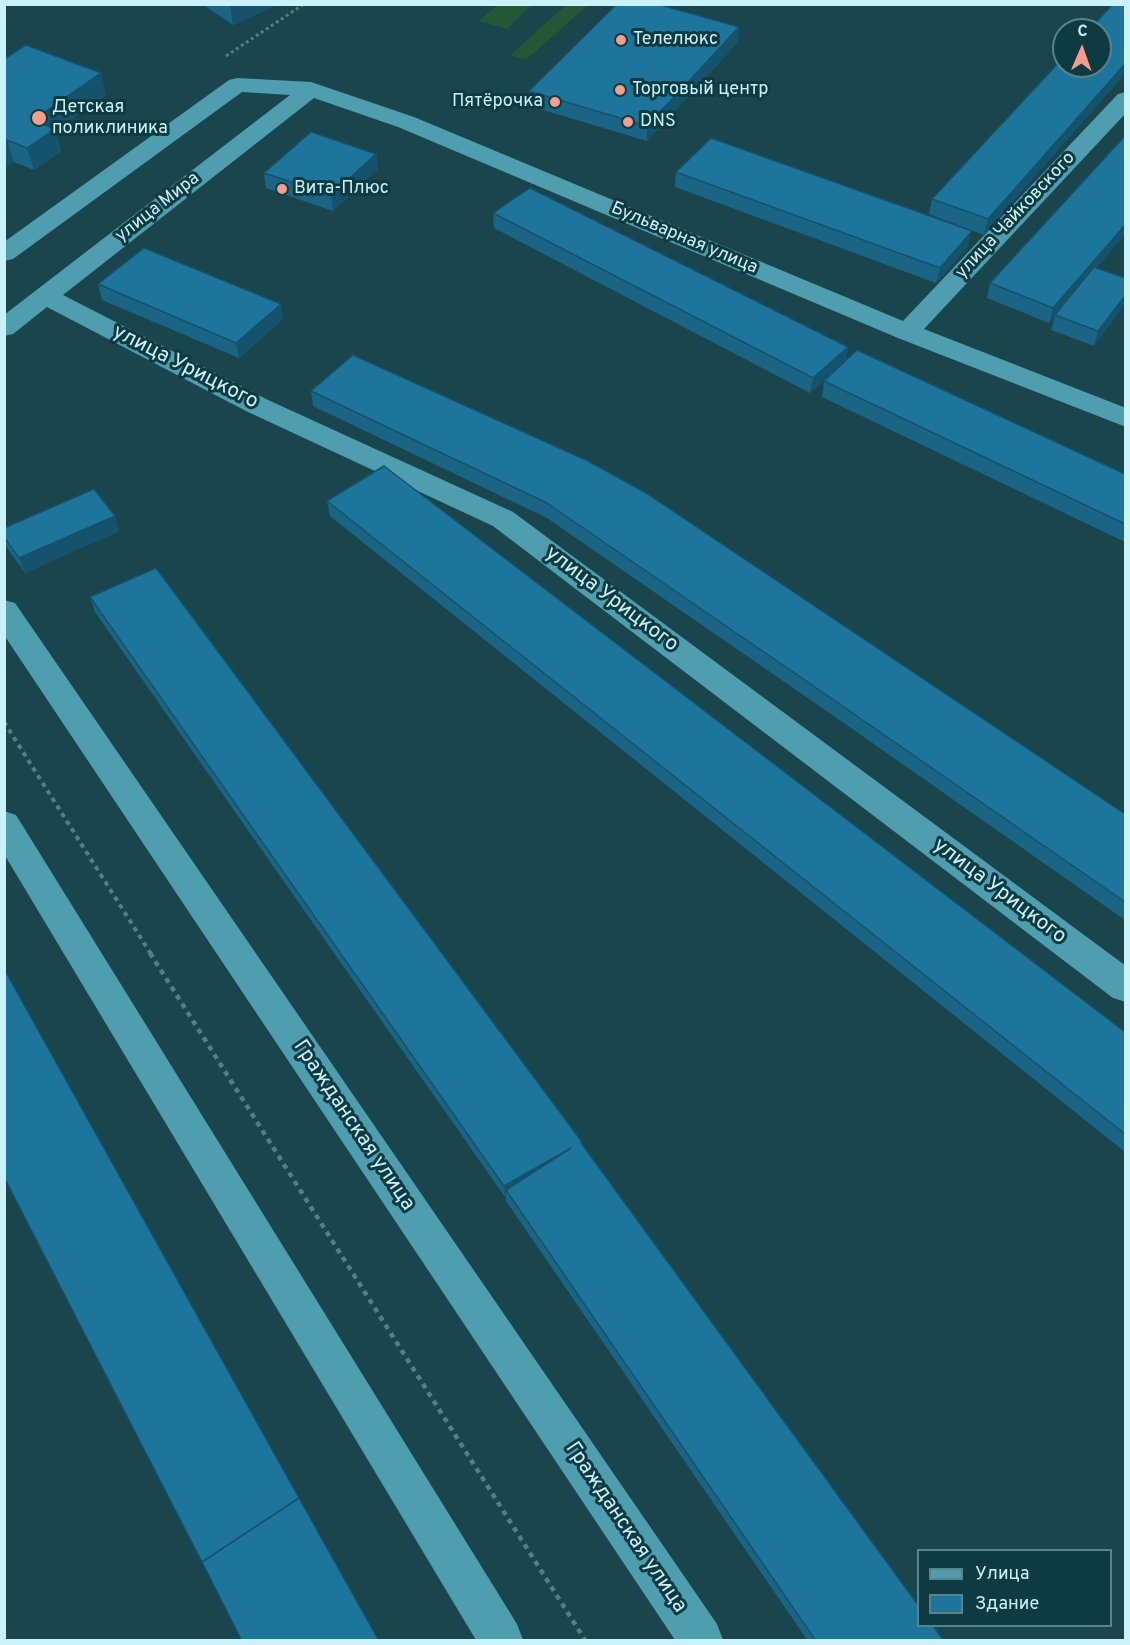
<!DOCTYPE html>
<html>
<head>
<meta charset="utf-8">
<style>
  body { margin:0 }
  #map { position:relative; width:1130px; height:1645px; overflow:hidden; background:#1a454d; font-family:Overpass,sans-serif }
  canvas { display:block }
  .frame { position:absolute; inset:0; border:6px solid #cbf1f9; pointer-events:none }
  .legend { position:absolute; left:917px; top:1549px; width:195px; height:78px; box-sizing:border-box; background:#0e3a42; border:2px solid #5a838b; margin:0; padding:8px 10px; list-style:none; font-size:18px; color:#cbf1f9 }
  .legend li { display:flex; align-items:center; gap:12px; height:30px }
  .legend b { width:30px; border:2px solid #5a838b }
  .north { position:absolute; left:1052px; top:18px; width:60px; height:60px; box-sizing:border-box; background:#0e3a42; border:2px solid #5a838b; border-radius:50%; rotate:2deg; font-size:16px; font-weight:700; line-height:24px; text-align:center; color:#cbf1f9 }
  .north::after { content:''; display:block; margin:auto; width:21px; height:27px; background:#f49d8b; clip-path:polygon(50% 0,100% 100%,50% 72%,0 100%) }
</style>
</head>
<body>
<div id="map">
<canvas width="1130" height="1645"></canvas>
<div class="frame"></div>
<ul class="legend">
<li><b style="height:8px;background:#4f9eaf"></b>Улица</li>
<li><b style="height:16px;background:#1e759b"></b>Здание</li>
</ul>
<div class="north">С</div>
</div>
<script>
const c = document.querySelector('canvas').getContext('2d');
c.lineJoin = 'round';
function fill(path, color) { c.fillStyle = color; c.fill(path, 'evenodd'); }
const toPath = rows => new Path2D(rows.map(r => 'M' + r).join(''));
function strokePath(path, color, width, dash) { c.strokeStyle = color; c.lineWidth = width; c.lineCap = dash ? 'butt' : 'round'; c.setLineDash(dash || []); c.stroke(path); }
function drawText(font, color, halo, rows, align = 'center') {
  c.font = font + ' Overpass,sans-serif'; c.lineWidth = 6; c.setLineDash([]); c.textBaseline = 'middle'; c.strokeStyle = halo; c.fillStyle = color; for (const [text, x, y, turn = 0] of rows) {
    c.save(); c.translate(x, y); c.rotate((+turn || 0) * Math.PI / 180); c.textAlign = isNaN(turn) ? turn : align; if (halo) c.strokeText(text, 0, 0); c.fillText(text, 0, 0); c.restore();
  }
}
const green = toPath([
  [497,5,497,4,532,5,507,29,479,21],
  [566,5,588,5,526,60,510,55]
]);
const pathFar2 = toPath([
  [226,56,304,4]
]);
const pathFar1 = toPath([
  [4,722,151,954]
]);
const path = toPath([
  [150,953,585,1640]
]);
const minor = toPath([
  [237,78,311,82,414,117,903,321,1118,94,1126,92,1126,113,924,329,1126,408,1126,427,898,338,398,127,314,98,63,295,266,399,513,512,1126,966,1126,1002,1113,998,493,526,246,411,47,307,13,334,4,336,4,315,290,95,242,92,13,259,4,261,4,242,229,80,237,78]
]);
const tertiary = toPath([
  [4,600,15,603,717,1624,723,1640,675,1640,4,635,4,600],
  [4,811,16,815,517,1624,523,1640,476,1640,4,854,4,811]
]);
const wall = toPath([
  [202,4,279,4,233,25],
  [739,27,738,42,647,141,530,106,529,91],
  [1064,57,984,235,929,214,932,199],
  [4,59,106,95,55,130,61,151,34,170,14,162,4,168],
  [376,154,378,169,333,211,266,188,264,173],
  [676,172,968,246,936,283,675,187],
  [493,213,848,347,846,360,1125,474,1125,542,822,397,824,381,826,379,810,393,494,228],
  [1097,268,1125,278,1094,346,1051,330,1055,316,1049,323,987,298,990,283],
  [98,284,283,319,239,358,102,300],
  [353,355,1125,814,1125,920,841,721,547,518,313,406,311,391],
  [327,501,1125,1032,1125,1152,330,516],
  [4,528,119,531,25,573,5,545],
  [90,597,582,1145,944,1641,808,1641,506,1201,506,1196,505,1197,95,612]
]);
const shadedWall = toPath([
  [230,4,279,4,233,25],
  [739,27,738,42,647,141,647,126],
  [1125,64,1125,74,984,235,988,219],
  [101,73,106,95,55,130,61,151,34,170,27,148,33,120],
  [7,140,14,162,4,168,4,142],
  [376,154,378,169,333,211,331,195],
  [1125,225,1125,235,1049,323,1053,308],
  [972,231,968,246,936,283,940,268],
  [1125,296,1125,305,1094,346,1098,331],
  [281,304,283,319,239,358,236,343],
  [848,347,846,363,810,393,813,378],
  [115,516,119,531,25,573,19,558],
  [571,1148,506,1190,506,1196,505,1197,504,1186]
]);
const building = toPath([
  [617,4,657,4,739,27,647,126,529,91,617,4],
  [1113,4,1125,4,1125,64,988,219,932,199,1064,57,1064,66,1100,66,1100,30,1089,30,1113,4],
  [26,45,101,73,33,120,55,129,27,148,7,140,4,142,4,59,26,45],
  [311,132,376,154,331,195,264,173,311,132],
  [1125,136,1125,225,1053,308,990,283,1125,136],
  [711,138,972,231,940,268,676,172,711,138],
  [530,188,848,347,813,378,493,213,530,188],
  [144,248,281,304,236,343,98,284,144,248],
  [1094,267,1125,278,1125,296,1098,331,1055,315,1094,267],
  [857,350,1125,474,1125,524,824,381,857,350],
  [353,355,588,461,646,493,1125,814,1125,902,844,707,547,503,311,391,353,355],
  [384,466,1125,1032,1125,1134,327,501,384,466],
  [94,489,115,516,19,558,4,537,4,528,94,489],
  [156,568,582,1142,581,1143,918,1605,918,1626,933,1626,944,1641,816,1641,506,1190,571,1148,504,1186,90,597,156,568],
  [4,969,299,1498,202,1562,4,1177,4,969],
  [299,1498,379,1641,242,1641,202,1562,299,1498]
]);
const markers = [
  [621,40,6,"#f49d8b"],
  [620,90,6,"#f49d8b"],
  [555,102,6,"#f49d8b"],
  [39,118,8,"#f49d8b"],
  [628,122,6,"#f49d8b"],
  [282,189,6,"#f49d8b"]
];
const farPoinames = [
  ["Телелюкс",633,40],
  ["Торговый центр",632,90],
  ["Пятёрочка",543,102,"right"],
  ["Детская",52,108],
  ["поликлиника",52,129],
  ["DNS",640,122],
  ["Вита-Плюс",294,189]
];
const farStreetnames = [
  ["улица Мира",158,208,-38],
  ["улица Чайковского",1016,216,-47],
  ["Бульварная улица",684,239,23]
];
const streetNames = [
  ["улица Урицкого",185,368,27],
  ["улица Урицкого",611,600,37],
  ["улица Урицкого",999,892,37],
  ["Гражданская улица",353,1126,56],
  ["Гражданская улица",625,1528,56]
];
fill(green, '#235735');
strokePath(pathFar2, '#547e86', 3, [3, 3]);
strokePath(pathFar1, '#547e86', 4, [4.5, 4.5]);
strokePath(path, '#547e86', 4.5, [5, 5]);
fill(minor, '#4f9eaf');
fill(tertiary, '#4f9eaf');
fill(wall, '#1a6585');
fill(shadedWall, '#15526c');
fill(building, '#1e759b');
strokePath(building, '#15526c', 1.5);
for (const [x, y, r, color] of markers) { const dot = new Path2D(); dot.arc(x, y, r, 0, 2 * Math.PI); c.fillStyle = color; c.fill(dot); strokePath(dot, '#0e3a42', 2); }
drawText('18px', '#cbf1f9', '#0e3a42', farPoinames, 'left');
drawText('18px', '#cbf1f9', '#0e3a42', farStreetnames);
drawText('21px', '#cbf1f9', '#0e3a42', streetNames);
</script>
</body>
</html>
